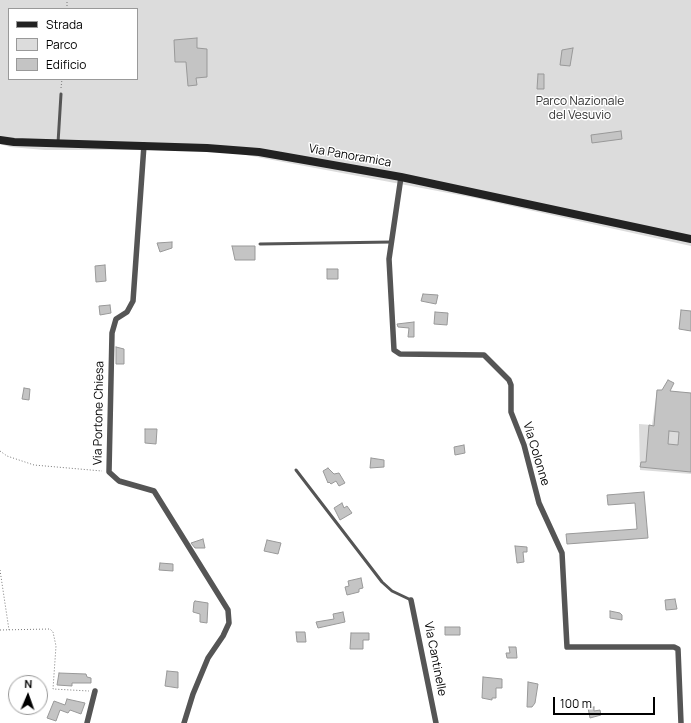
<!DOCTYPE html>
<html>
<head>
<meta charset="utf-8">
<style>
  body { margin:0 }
  #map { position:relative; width:691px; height:723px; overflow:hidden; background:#fff; font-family:Manrope,sans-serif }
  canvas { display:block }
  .legend { position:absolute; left:8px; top:8px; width:130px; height:72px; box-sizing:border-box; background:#fff; border:1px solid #999; margin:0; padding:5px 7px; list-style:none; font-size:12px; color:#000 }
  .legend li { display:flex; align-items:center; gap:8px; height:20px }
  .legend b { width:20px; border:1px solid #999 }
  .north { position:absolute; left:8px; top:675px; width:40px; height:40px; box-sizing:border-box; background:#fff; border:1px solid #999; border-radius:50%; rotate:2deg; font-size:11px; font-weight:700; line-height:16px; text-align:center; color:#000 }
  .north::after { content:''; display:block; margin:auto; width:14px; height:18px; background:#000; clip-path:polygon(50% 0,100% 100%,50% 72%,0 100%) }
  .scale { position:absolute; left:553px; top:697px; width:102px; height:18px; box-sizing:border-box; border:2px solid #000; border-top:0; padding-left:5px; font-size:12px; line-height:14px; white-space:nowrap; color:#000; -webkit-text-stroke:3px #fff; paint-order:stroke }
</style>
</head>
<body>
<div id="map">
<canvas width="691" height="723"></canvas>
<ul class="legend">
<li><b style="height:5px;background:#222"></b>Strada</li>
<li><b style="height:11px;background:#dcdcdc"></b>Parco</li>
<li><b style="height:11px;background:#c4c4c4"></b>Edificio</li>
</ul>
<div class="north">N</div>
<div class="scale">100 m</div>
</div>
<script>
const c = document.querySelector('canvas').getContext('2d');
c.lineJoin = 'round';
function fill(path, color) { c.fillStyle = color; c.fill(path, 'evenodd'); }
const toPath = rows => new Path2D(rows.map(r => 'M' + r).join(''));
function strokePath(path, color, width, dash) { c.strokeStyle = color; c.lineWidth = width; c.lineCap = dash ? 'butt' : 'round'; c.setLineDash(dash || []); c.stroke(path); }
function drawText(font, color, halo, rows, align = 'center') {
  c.font = font + ' Manrope,sans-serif'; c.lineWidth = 3; c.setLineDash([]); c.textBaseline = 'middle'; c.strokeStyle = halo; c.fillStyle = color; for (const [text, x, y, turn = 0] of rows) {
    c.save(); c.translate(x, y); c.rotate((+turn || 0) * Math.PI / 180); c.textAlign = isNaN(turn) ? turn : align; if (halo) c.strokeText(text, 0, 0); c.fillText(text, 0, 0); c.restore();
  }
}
const green = toPath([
  [0,0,691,0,691,246,475,198,230,152,182,150,45,150,10,147,0,144],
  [9,9,137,9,137,79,9,79],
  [657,390,691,393,691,474,640,470,639,424,652,425]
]);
const building = toPath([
  [197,38,197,48,207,49,207,77,196,78,197,85,188,86,186,62,175,62,174,40,197,38],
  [573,48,570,66,560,65,562,50,573,48],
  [538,74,544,74,544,89,537,89,538,74],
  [621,131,622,139,592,143,591,135,621,131],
  [172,242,172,248,160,252,157,243,172,242],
  [232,246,255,246,255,260,235,260,232,246],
  [105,265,106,281,96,282,95,266,105,265],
  [327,269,338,269,338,279,327,279,327,269],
  [423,294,438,295,436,304,421,301,423,294],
  [110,305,111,313,100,315,99,306,110,305],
  [681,310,691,311,691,331,679,329,681,310],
  [435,312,448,313,447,325,434,324,435,312],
  [414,322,414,337,408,337,409,328,398,327,397,324,414,322],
  [116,347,124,349,124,364,116,364,116,347],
  [668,380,674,383,670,391,691,393,691,472,640,467,641,462,646,462,649,425,654,426,657,390,662,390,668,380],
  [669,431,679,432,678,445,668,444,669,431],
  [24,388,30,389,29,400,22,399,24,388],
  [145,429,157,429,156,444,145,443,145,429],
  [464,445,465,453,455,455,454,447,464,445],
  [371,458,384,460,384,467,370,468,371,458],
  [328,468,334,474,339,473,345,483,339,486,336,481,331,484,329,482,328,483,323,471,328,468],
  [644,492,648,538,567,544,566,534,637,529,635,503,608,505,607,495,644,492],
  [342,503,344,508,347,506,352,513,340,520,334,508,342,503],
  [203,539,205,548,195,548,191,543,203,539],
  [267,540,281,543,278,554,264,551,267,540],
  [515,546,527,547,527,552,523,552,524,562,517,563,515,546],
  [160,563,173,564,173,571,159,570,160,563],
  [361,578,363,588,359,589,359,592,347,595,345,587,349,586,348,581,361,578],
  [675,599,677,609,666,610,665,600,675,599],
  [195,601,208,603,207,623,200,622,200,614,193,612,194,602,195,601],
  [610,611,620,613,622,615,622,620,610,618,610,611],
  [343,612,345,622,318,628,316,622,334,619,333,614,343,612],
  [445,627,460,627,460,635,445,635,445,627],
  [296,632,305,632,306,642,297,642,296,632],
  [351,633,369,633,369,640,363,640,363,649,350,649,351,633],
  [509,647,516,647,517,658,507,658,506,653,510,653,509,647],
  [167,671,178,672,178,688,165,686,167,671],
  [59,673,86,674,87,677,91,678,91,683,72,683,72,686,57,685,59,673],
  [483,677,502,679,502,688,496,688,496,698,492,698,492,700,482,698,483,677],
  [528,682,538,684,535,703,532,707,527,707,528,682],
  [67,699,85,703,81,714,70,710,68,713,60,710,56,721,47,718,54,701,65,705,67,699],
  [594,707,594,711,600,710,601,715,590,718,588,708,594,707]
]);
const path = toPath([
  [67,9,67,0],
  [61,88,62,79],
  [0,451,7,456,34,465,102,471],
  [0,570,9,630],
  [0,630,50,629,53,632,56,646,53,689,89,691]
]);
const lane = toPath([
  [58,143,61,94],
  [260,244,392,242],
  [296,470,382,582,392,591,411,600]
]);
const street = toPath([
  [144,145,133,301,127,312,116,319,112,333,109,472,119,481,154,491,228,610,229,623,223,636,208,658,193,694,184,723],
  [401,177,389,259,394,350,400,354,484,355,509,380,511,385,511,412,524,445,539,503,562,553,567,647,674,647,678,649,681,723],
  [411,600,436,723],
  [87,723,95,691]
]);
const secondary = toPath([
  [0,140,14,142,207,148,259,152,401,177,691,239]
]);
const parkNames = [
  ["Parco Nazionale",580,102],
  ["del Vesuvio",580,116]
];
const streetNames = [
  ["Via Panoramica",350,156,10],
  ["Via Portone Chiesa",99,413,-89],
  ["Via Colonne",536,454,73],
  ["Via Cantinelle",435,659,79]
];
fill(green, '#dcdcdc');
fill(building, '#c4c4c4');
strokePath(building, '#999', 1);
strokePath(path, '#777', 1, [1, 2]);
strokePath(lane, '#555', 3);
strokePath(street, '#555', 5.5);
strokePath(secondary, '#222', 8);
drawText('12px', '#333', '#fff', parkNames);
drawText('12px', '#000', '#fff', streetNames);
</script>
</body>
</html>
